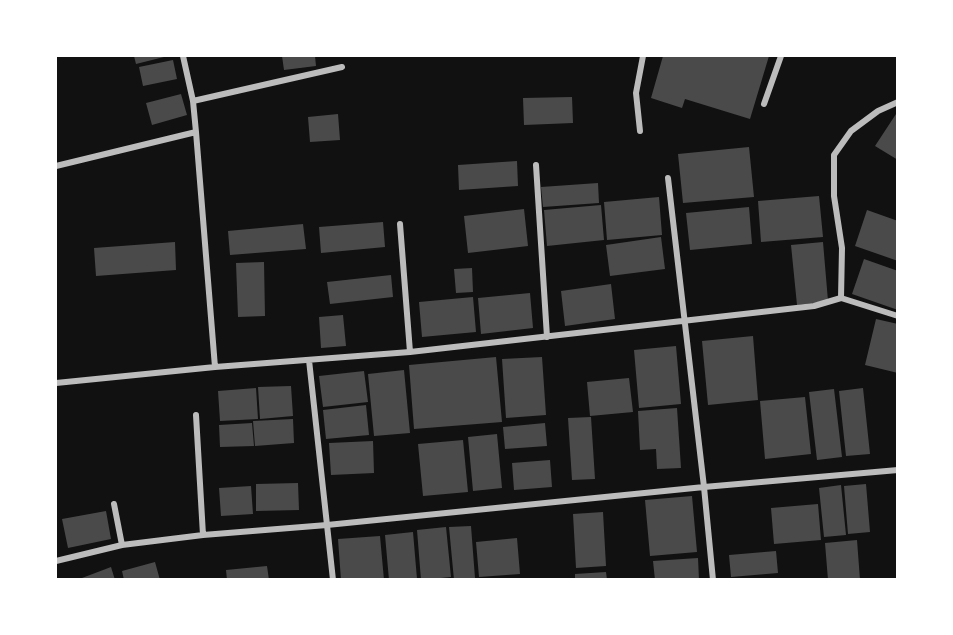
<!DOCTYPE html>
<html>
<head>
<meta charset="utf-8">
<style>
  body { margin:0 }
  #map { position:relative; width:953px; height:635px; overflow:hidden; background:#111; font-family:Karla,sans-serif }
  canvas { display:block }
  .frame { position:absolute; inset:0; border:57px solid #fff; pointer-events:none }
</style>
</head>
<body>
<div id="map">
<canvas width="953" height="635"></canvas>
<div class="frame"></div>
</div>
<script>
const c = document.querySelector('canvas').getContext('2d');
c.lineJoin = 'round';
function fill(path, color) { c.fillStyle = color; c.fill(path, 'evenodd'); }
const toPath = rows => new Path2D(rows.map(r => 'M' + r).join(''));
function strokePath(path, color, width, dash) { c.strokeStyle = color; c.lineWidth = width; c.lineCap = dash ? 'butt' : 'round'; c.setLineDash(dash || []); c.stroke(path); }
const building = toPath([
  [134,56,168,56,136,64],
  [282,56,315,56,316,66,284,70],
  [663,56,769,56,750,119,685,99,682,108,651,98],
  [173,60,177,79,143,86,139,67],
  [181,94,187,115,152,125,146,103],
  [572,97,573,123,524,125,523,98],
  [898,111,898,160,875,146],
  [338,114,340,140,310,142,308,117],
  [749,147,754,197,683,203,678,154],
  [517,161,518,186,459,190,458,165],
  [598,183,599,203,543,207,541,187],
  [819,196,823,237,761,242,758,201],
  [659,197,662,235,607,240,604,202],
  [601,205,604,240,547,246,544,210],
  [749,207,752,244,690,250,686,213],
  [524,209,528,246,468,253,464,216],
  [867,210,898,221,898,261,855,246],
  [383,222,385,247,321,253,319,227],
  [303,224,306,249,230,255,228,231],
  [661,237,665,269,610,276,606,245],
  [175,242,176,270,96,276,94,248],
  [823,242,828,301,797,305,791,245],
  [864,259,898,271,898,310,852,294],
  [264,262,265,316,238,317,236,263],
  [472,268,473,292,456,293,454,269],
  [391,275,393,297,330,304,327,282],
  [611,284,615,319,565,326,561,291],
  [530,293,533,328,481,334,478,298],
  [473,297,476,332,422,337,419,302],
  [343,315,346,346,321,348,319,317],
  [876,319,898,324,898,373,865,365],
  [753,336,758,400,708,405,702,341],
  [676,346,681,404,639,408,634,350],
  [496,357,502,422,414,429,409,365],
  [542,357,546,415,506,418,502,359],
  [404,370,410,433,374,436,368,374],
  [364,371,368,402,323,407,319,376],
  [629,378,633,412,590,416,587,382],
  [291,386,293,416,260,419,258,387],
  [256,388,258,419,220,421,218,391],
  [863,388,870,454,846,456,839,391],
  [834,389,842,457,817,460,809,392],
  [805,397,811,454,765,459,760,401],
  [366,405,369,435,326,439,323,410],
  [677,408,681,468,657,469,656,449,640,450,638,411],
  [591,417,595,479,572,480,568,418],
  [293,419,294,443,255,446,253,421],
  [252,423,254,446,220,447,219,425],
  [545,423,547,446,505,449,503,427],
  [497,434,502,488,473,491,468,437],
  [463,440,468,492,423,496,418,444],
  [373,441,374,473,331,475,329,443],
  [550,460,552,487,514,490,512,463],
  [298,483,299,510,256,511,256,484],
  [866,484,870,532,848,534,844,486],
  [841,485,846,535,824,537,819,488],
  [251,486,253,514,221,516,219,488],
  [692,496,697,552,650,556,645,500],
  [818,504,821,540,774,544,771,508],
  [106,511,111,539,68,548,62,519],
  [603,512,606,566,576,568,573,514],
  [471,526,475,578,454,580,449,527],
  [446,527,451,577,421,580,417,530],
  [413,532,417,579,389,580,385,535],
  [380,536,384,580,341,580,338,539],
  [517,538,520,574,479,577,476,542],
  [857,540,860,580,828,580,825,543],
  [776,551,778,573,731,577,729,555],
  [698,558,699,580,655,580,653,561],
  [155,562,160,580,124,580,122,571],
  [267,566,269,580,227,580,226,570],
  [111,567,115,580,83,580,82,578],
  [606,572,607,580,575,580,575,574]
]);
const minor = toPath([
  [183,56,193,101,196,132,215,367],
  [193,101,342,67],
  [764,104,781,56],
  [640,131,636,93,643,56],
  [536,165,547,337],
  [56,166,196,132],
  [668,178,704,487,713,580],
  [400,224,410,352],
  [841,298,898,316],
  [309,360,333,580],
  [56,383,215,367,410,352,814,306,841,298,842,248,834,196,834,155,851,131,878,111,898,102],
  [196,415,203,535],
  [114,504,122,545],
  [56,561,122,545,203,535,327,525,704,487,898,470]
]);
fill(building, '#4a4a4a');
strokePath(minor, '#bcbcbc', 6);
</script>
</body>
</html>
